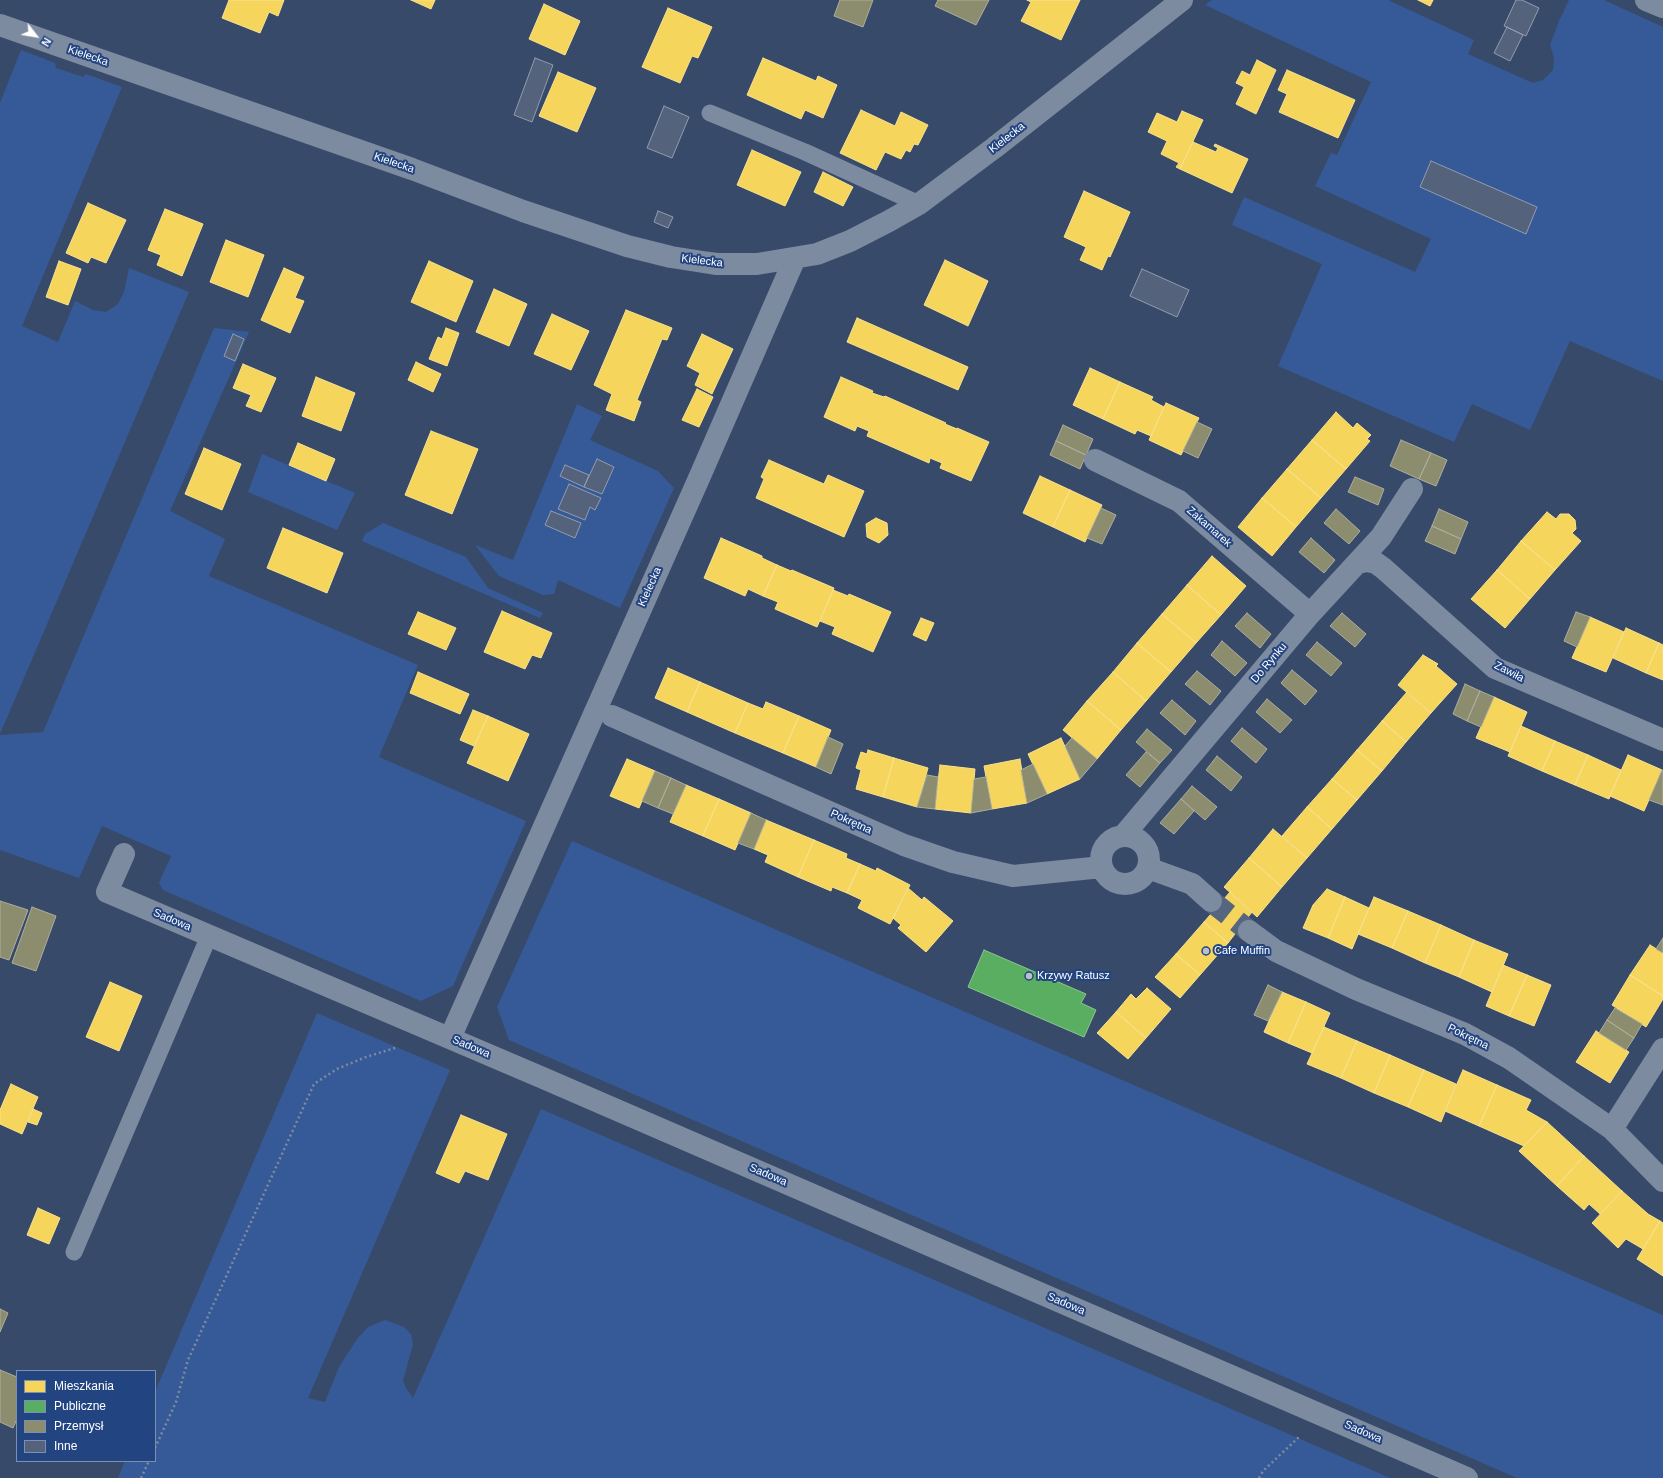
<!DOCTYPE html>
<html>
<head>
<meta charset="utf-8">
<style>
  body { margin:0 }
  #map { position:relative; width:1663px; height:1478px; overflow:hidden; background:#384a6a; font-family:Helvetica,sans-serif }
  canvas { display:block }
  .legend { position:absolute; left:16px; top:1370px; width:140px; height:92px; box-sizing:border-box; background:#224480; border:1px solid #7a8fb3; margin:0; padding:5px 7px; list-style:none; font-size:12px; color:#fff }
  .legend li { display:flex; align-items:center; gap:8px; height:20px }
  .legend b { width:20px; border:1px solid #7a8fb3 }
  .north { position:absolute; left:16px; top:16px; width:40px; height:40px; -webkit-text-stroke:3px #224480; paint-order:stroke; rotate:121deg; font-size:11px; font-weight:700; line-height:16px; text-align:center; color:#fff }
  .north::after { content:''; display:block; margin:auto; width:14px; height:18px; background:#fff; clip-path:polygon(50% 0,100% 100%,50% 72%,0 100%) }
</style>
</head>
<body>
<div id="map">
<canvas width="1663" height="1478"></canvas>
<ul class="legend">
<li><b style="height:11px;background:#f6d55c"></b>Mieszkania</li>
<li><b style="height:11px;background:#5aae61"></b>Publiczne</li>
<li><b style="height:11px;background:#8c8c6e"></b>Przemysł</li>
<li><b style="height:11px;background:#54627c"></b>Inne</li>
</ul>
<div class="north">N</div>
</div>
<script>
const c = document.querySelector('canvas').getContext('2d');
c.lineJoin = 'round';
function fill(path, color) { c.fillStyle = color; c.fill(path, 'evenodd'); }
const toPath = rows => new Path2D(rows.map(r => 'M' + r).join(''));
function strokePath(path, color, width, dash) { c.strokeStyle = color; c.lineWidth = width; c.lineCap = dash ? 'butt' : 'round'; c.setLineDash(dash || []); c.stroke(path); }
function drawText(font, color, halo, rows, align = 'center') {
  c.font = font + ' Helvetica,sans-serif'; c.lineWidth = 4; c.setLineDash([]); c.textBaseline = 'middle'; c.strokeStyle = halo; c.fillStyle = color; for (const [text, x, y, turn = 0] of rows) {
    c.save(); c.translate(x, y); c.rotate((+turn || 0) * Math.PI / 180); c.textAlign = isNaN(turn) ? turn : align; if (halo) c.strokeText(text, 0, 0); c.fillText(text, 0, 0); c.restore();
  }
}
const green = toPath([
  [1212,0,1388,0,1474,40,1468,54,1533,83,1543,80,1553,70,1554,58,1550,45,1559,21,1569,0,1604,0,1663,27,1663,381,1570,341,1530,430,1472,404,1454,442,1278,366,1322,264,1232,225,1244,197,1415,272,1431,239,1315,186,1331,153,1337,155,1371,82,1205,5],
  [21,50,55,63,56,68,83,77,86,74,122,87,22,326,58,342,75,301,93,310,106,312,118,304,124,292,129,268,189,292,0,734,0,103],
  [214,328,249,332,170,511,225,539,209,576,418,665,379,757,526,821,453,986,421,1001,163,890,159,883,171,856,102,826,79,878,0,850,0,735,43,732],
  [577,404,602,416,590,440,658,471,674,488,620,608,558,580,554,594,543,595,499,576,475,545,513,560],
  [262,454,355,493,337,530,248,492],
  [383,523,466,557,488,588,543,613,540,618,362,541,365,534],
  [572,841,1663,1315,1663,1478,1517,1478,509,1040,497,1007],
  [317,1013,450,1070,308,1398,325,1402,339,1367,357,1339,368,1327,385,1320,404,1327,411,1334,413,1344,403,1381,406,1388,413,1398,541,1109,1390,1478,118,1478,125,1461,155,1461,155,1392]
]);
const homes = toPath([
  [229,0,284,0,278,16,269,12,260,33,222,18,229,0],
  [411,0,435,0,431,9,411,0],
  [1027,0,1080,0,1061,40,1021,21,1031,2,1027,0],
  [1418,0,1433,0,1430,6,1418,0],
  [544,4,580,21,565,55,529,39,544,4],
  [668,8,712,27,698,58,692,56,680,83,642,67,668,8],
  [763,58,816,81,818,76,837,85,823,118,805,110,801,119,747,95,763,58],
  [1257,60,1276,70,1256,114,1236,104,1244,87,1236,83,1242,71,1250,75,1257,60],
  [1287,70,1355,100,1338,138,1279,112,1287,94,1278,90,1287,70],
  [558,72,596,88,577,132,539,116,558,72],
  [861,110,895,126,901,112,928,125,918,145,914,144,910,152,906,150,901,159,885,152,876,170,840,153,861,110],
  [1182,111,1203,120,1180,169,1176,167,1179,163,1161,154,1167,141,1148,132,1157,113,1177,122,1182,111],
  [1193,142,1216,152,1218,148,1214,146,1215,144,1248,159,1232,193,1180,169,1193,142],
  [752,150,801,172,785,206,737,185,752,150],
  [823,172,853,187,843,206,814,192,823,172],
  [1084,191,1130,212,1110,257,1108,256,1102,270,1080,260,1086,247,1064,237,1084,191],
  [88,203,126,220,106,263,91,257,88,263,66,253,88,203],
  [165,209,203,224,182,276,157,265,161,255,148,250,165,209],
  [226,240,264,255,248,297,210,282,226,240],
  [945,260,988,281,968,326,924,305,945,260],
  [59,261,81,269,68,305,46,297,59,261],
  [429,261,473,281,456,322,411,302,429,261],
  [284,268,304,277,295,298,304,301,290,333,261,320,284,268],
  [494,289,527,304,509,346,476,332,494,289],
  [626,310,672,328,667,340,662,339,637,400,641,402,634,421,606,410,612,394,594,385,626,310],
  [552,314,589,331,571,370,534,354,552,314],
  [857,318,968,367,958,390,847,342,857,318],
  [446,328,459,333,447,366,429,359,438,337,442,339,446,328],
  [702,334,733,349,712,394,695,385,700,373,687,366,702,334],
  [416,362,441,374,433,392,408,380,416,362],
  [243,364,276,378,261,412,246,406,251,395,233,388,243,364],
  [1090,368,1120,382,1103,419,1073,405,1090,368],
  [316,377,355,393,341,431,302,416,316,377],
  [841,377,873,391,872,393,884,397,885,396,946,423,945,424,957,429,957,428,989,442,971,481,940,468,942,463,930,458,929,463,867,436,869,431,857,426,855,431,824,417,841,377],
  [1120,382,1153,397,1151,400,1164,407,1151,436,1137,430,1135,434,1103,419,1120,382],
  [697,389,713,397,699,427,682,420,697,389],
  [1166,403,1199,418,1181,455,1149,440,1166,403],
  [1336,412,1353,428,1357,423,1371,435,1367,439,1370,441,1346,469,1312,440,1336,412],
  [431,431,478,449,452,514,405,495,431,431],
  [1312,440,1346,469,1321,498,1287,469,1312,440],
  [298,443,335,459,326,481,289,465,298,443],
  [204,448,241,464,222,510,185,494,204,448],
  [769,460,824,484,828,475,864,491,844,537,756,498,764,479,761,477,769,460],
  [1287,469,1321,498,1296,527,1262,498,1287,469],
  [1040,476,1070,490,1053,527,1023,513,1040,476],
  [1070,490,1102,505,1085,542,1053,527,1070,490],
  [1262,498,1296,527,1272,556,1238,527,1262,498],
  [1547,512,1556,519,1560,514,1569,514,1575,520,1576,529,1572,533,1581,541,1555,570,1521,541,1547,512],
  [876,518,887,523,888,535,879,543,867,537,866,524,876,518],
  [283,528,343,553,327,593,267,568,283,528],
  [721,538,762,556,762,558,777,565,763,596,748,589,745,596,704,578,721,538],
  [1521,541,1555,570,1530,599,1497,570,1521,541],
  [1212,556,1246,586,1221,615,1187,585,1212,556],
  [777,565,791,571,792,570,834,588,817,627,775,609,778,602,763,596,777,565],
  [1497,570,1530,599,1505,628,1471,599,1497,570],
  [1187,585,1221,615,1196,643,1162,614,1187,585],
  [833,590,848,596,849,594,891,612,873,652,832,634,835,627,820,621,833,590],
  [502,611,552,633,541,658,532,655,525,669,484,652,502,611],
  [418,612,456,628,446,650,408,634,418,612],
  [1162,614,1196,643,1171,672,1137,643,1162,614],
  [1590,617,1624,632,1606,672,1572,658,1590,617],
  [921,618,934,623,926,641,913,635,921,618],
  [1626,628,1659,643,1646,673,1613,658,1626,628],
  [1137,643,1171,672,1146,701,1113,672,1137,643],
  [1659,643,1663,645,1663,680,1646,673,1659,643],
  [1423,655,1438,664,1436,666,1457,684,1431,713,1398,685,1423,655],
  [668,668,700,682,687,712,655,698,668,668],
  [418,672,469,694,460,714,410,693,418,672],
  [1113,672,1146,701,1121,730,1087,701,1113,672],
  [700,682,748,703,735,733,687,712,700,682],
  [1407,692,1431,713,1406,742,1382,721,1407,692],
  [1494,697,1527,712,1510,752,1476,738,1494,697],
  [1087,701,1121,730,1097,759,1063,730,1087,701],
  [766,702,799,716,783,753,735,733,748,703,763,709,766,702],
  [473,710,488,716,474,746,460,740,473,710],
  [488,716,529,734,508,781,467,763,488,716],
  [799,716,831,730,816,767,783,753,799,716],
  [1382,721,1406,742,1382,771,1357,750,1382,721],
  [1521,726,1555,741,1542,771,1508,756,1521,726],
  [1061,738,1080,779,1047,794,1028,754,1061,738],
  [1555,741,1588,755,1575,785,1542,771,1555,741],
  [868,750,894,758,883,797,856,789,861,770,856,768,861,752,867,754,868,750],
  [1357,750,1382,771,1357,800,1332,779,1357,750],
  [1588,755,1621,770,1609,799,1575,785,1588,755],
  [1628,755,1662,770,1644,811,1610,796,1628,755],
  [894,758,928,768,917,807,883,797,894,758],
  [627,759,655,771,639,808,610,796,627,759],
  [1020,759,1027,803,992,809,984,766,1020,759],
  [940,765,975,769,971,813,935,809,940,765],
  [1332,779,1357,800,1332,829,1307,807,1332,779],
  [686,785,719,799,703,836,670,822,686,785],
  [719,799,751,813,735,850,703,836,719,799],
  [1307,807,1332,829,1307,858,1282,836,1307,807],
  [766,820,814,840,798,877,765,862,768,855,754,849,766,820],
  [1273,829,1307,858,1282,887,1249,858,1273,829],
  [814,840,847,854,846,858,860,864,847,893,832,887,831,891,798,877,814,840],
  [1249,858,1282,887,1257,917,1224,887,1249,858],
  [860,864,876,871,877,868,910,885,890,924,858,908,862,900,847,893,860,864],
  [908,888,922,900,924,897,953,921,926,952,898,928,901,925,893,918,908,888],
  [1327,889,1345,897,1328,938,1303,928,1313,905,1327,889],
  [1230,892,1252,912,1228,943,1204,922,1230,892],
  [1345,897,1369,908,1352,949,1328,938,1345,897],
  [1374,897,1408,911,1392,948,1358,934,1374,897],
  [1408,911,1441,925,1425,963,1392,948,1408,911],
  [1204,922,1228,943,1200,975,1176,954,1204,922],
  [1441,925,1474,940,1459,977,1425,963,1441,925],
  [1474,940,1508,954,1492,992,1459,977,1474,940],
  [1650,945,1663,953,1663,996,1630,975,1650,945],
  [1176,954,1200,975,1180,998,1155,977,1176,954],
  [1503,965,1527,975,1509,1016,1486,1006,1503,965],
  [1527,975,1551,985,1534,1026,1509,1016,1527,975],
  [1630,975,1663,996,1663,999,1646,1027,1612,1005,1630,975],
  [110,982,142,996,119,1051,86,1037,110,982],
  [1147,988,1171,1009,1146,1038,1116,1012,1131,994,1136,999,1147,988],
  [1282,992,1306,1002,1288,1043,1264,1032,1282,992],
  [1306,1002,1330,1013,1312,1053,1288,1043,1306,1002],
  [1116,1012,1146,1038,1128,1059,1097,1033,1116,1012],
  [1324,1027,1357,1041,1341,1078,1307,1064,1324,1027],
  [1596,1031,1629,1052,1610,1083,1576,1062,1596,1031],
  [1357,1041,1390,1055,1374,1093,1341,1078,1357,1041],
  [1390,1055,1424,1070,1408,1107,1374,1093,1390,1055],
  [1424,1070,1456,1084,1441,1122,1408,1107,1424,1070],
  [1463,1070,1497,1085,1479,1126,1445,1111,1463,1070],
  [11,1084,38,1097,22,1134,0,1124,0,1110,11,1084],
  [1497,1085,1531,1100,1526,1110,1547,1122,1524,1146,1479,1126,1497,1085],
  [33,1109,42,1113,37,1125,28,1122,33,1109],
  [461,1115,507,1134,488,1180,465,1171,459,1183,436,1173,461,1115],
  [1547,1122,1584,1156,1557,1186,1519,1151,1547,1122],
  [1584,1156,1622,1191,1600,1214,1589,1204,1584,1210,1557,1186,1584,1156],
  [1622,1191,1648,1214,1660,1221,1643,1249,1626,1239,1618,1248,1592,1223,1622,1191],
  [38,1208,60,1218,49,1244,27,1235,38,1208],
  [1660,1221,1663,1223,1663,1276,1637,1259,1660,1221]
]);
const public = toPath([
  [984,950,1086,994,1081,1003,1096,1010,1084,1037,968,987,984,950]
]);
const industry = toPath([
  [840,0,873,0,863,27,834,16,840,0],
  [938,0,989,0,976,25,935,6,938,0],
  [1197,422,1212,429,1198,458,1183,451,1197,422],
  [1063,425,1093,439,1086,455,1056,441,1063,425],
  [1401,440,1431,453,1419,479,1390,466,1401,440],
  [1056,441,1086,455,1080,469,1050,455,1056,441],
  [1431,453,1447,460,1436,486,1419,479,1431,453],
  [1355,477,1384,489,1378,505,1348,492,1355,477],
  [1101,508,1116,515,1102,544,1087,538,1101,508],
  [1336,509,1360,531,1349,544,1324,523,1336,509],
  [1439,509,1468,522,1461,539,1432,526,1439,509],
  [1432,526,1461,539,1455,554,1425,541,1432,526],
  [1311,538,1335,560,1324,573,1299,552,1311,538],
  [1576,612,1590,617,1577,647,1564,641,1576,612],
  [1247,613,1271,634,1260,648,1235,626,1247,613],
  [1342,613,1366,634,1355,647,1330,626,1342,613],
  [1222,641,1247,663,1235,676,1211,655,1222,641],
  [1317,642,1342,663,1331,676,1306,655,1317,642],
  [1292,670,1317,691,1305,705,1281,683,1292,670],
  [1197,671,1221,691,1210,705,1185,684,1197,671],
  [1465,684,1480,691,1467,721,1453,714,1465,684],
  [1480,691,1494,697,1481,727,1467,721,1480,691],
  [1267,699,1292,720,1280,733,1256,712,1267,699],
  [1172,700,1196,721,1185,735,1160,713,1172,700],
  [1242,728,1267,749,1256,763,1231,741,1242,728],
  [1147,729,1172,750,1160,763,1136,742,1147,729],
  [828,737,843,744,831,774,816,767,828,737],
  [1072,738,1097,759,1080,779,1065,746,1072,738],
  [1146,752,1160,763,1140,787,1126,775,1146,752],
  [1217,756,1242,777,1231,791,1206,770,1217,756],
  [1033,764,1047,794,1027,803,1021,770,1033,764],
  [1662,770,1663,771,1663,805,1649,800,1662,770],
  [655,771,671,778,658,808,642,801,655,771],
  [927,775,938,777,935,809,917,807,927,775],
  [986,777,992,809,971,813,974,779,986,777],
  [671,778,686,785,673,814,658,808,671,778],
  [1192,786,1217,807,1205,820,1181,799,1192,786],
  [1181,799,1194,811,1174,834,1160,823,1181,799],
  [751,813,766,820,754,849,738,843,751,813],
  [0,901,28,910,9,960,0,957,0,901],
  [32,907,56,916,36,971,12,963,32,907],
  [1663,938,1663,953,1656,949,1663,938],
  [1268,985,1282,992,1268,1021,1254,1015,1268,985],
  [1615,1008,1642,1024,1634,1038,1607,1020,1615,1008],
  [1607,1020,1634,1038,1626,1050,1599,1033,1607,1020],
  [0,1309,8,1313,0,1332,0,1309],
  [0,1370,17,1377,17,1419,13,1428,0,1422,0,1370]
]);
const building = toPath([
  [1516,0,1522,0,1539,8,1526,36,1504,26,1516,0],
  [1507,27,1523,35,1510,61,1494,53,1507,27],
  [535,58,553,65,532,122,514,115,535,58],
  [664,106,689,117,672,158,647,148,664,106],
  [1431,161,1537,207,1526,234,1420,187,1431,161],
  [658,211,673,217,668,228,654,222,658,211],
  [1142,269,1189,290,1177,317,1130,296,1142,269],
  [233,334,244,339,235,361,224,356,233,334],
  [597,459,614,467,602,494,584,487,597,459],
  [565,465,589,475,584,487,560,476,565,465],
  [569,484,601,498,595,510,590,507,585,520,558,509,569,484],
  [551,511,581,523,575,538,545,525,551,511]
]);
const minorTunnel = toPath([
  [1211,901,1249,931]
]);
const path = toPath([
  [155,1448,176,1402,188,1360,314,1084,337,1069,366,1057,398,1047],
  [141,1478,149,1461],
  [1259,1478,1263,1471,1299,1437]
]);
const service = toPath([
  [710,113,805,152,919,204],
  [74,1252,209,936]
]);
const minor = toPath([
  [1646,0,1663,7],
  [0,25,412,169,523,211,627,246,671,257,703,262,717,264,757,264,817,254,850,241,889,221,919,204,994,148,1182,0],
  [1095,460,1179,501,1310,614],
  [1357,563,1368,561,1376,563,1383,568,1495,668,1663,740],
  [612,716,904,845,953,862,1013,876,1102,867],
  [1123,836,1310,614,1381,537,1412,489],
  '1101 860a24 24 0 1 1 48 0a24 24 0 1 1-48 0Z',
  [124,854,107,892,543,1078,1467,1478],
  [1148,868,1192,884,1211,901],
  [1249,931,1276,951,1356,989,1465,1034,1509,1058,1612,1129,1663,1181],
  [450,1038,700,476,795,258],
  [1612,1129,1663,1049]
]);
const markers = [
  [1206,951,4,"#b9c0cb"],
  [1029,976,4,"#b9c0cb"]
];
const streetNames = [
  ["Kielecka",88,56,19],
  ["Kielecka",1007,138,-38],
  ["Kielecka",394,163,19],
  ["Kielecka",702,261,7],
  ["Zakamarek",1209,527,41],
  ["Kielecka",650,587,-66],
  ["Do Rynku",1269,663,-50],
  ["Zawiła",1509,672,27],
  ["Pokrętna",851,822,24],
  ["Sadowa",172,920,23],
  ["Pokrętna",1468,1037,26],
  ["Sadowa",471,1047,23],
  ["Sadowa",768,1175,23],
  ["Sadowa",1066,1304,23],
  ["Sadowa",1363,1432,24]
];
const poiNames = [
  ["Cafe Muffin",1214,951],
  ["Krzywy Ratusz",1037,976]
];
fill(green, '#365a97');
fill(homes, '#f6d55c');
strokePath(homes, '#f9e28d', 1);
fill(public, '#5aae61');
strokePath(public, '#8cc690', 1);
fill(industry, '#8c8c6e');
strokePath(industry, '#aeae9a', 1);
fill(building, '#54627c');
strokePath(building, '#919caf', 1);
strokePath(minorTunnel, '#566580', 22, [22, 11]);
strokePath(path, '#7d8ba1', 2.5, [2, 3]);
strokePath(service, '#7d8ba1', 17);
strokePath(minor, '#7d8ba1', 22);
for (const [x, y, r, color] of markers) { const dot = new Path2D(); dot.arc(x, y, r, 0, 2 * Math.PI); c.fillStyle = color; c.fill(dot); strokePath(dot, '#224480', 1.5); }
drawText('11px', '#fff', '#224480', streetNames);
drawText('11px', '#fff', '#224480', poiNames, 'left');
</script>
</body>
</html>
